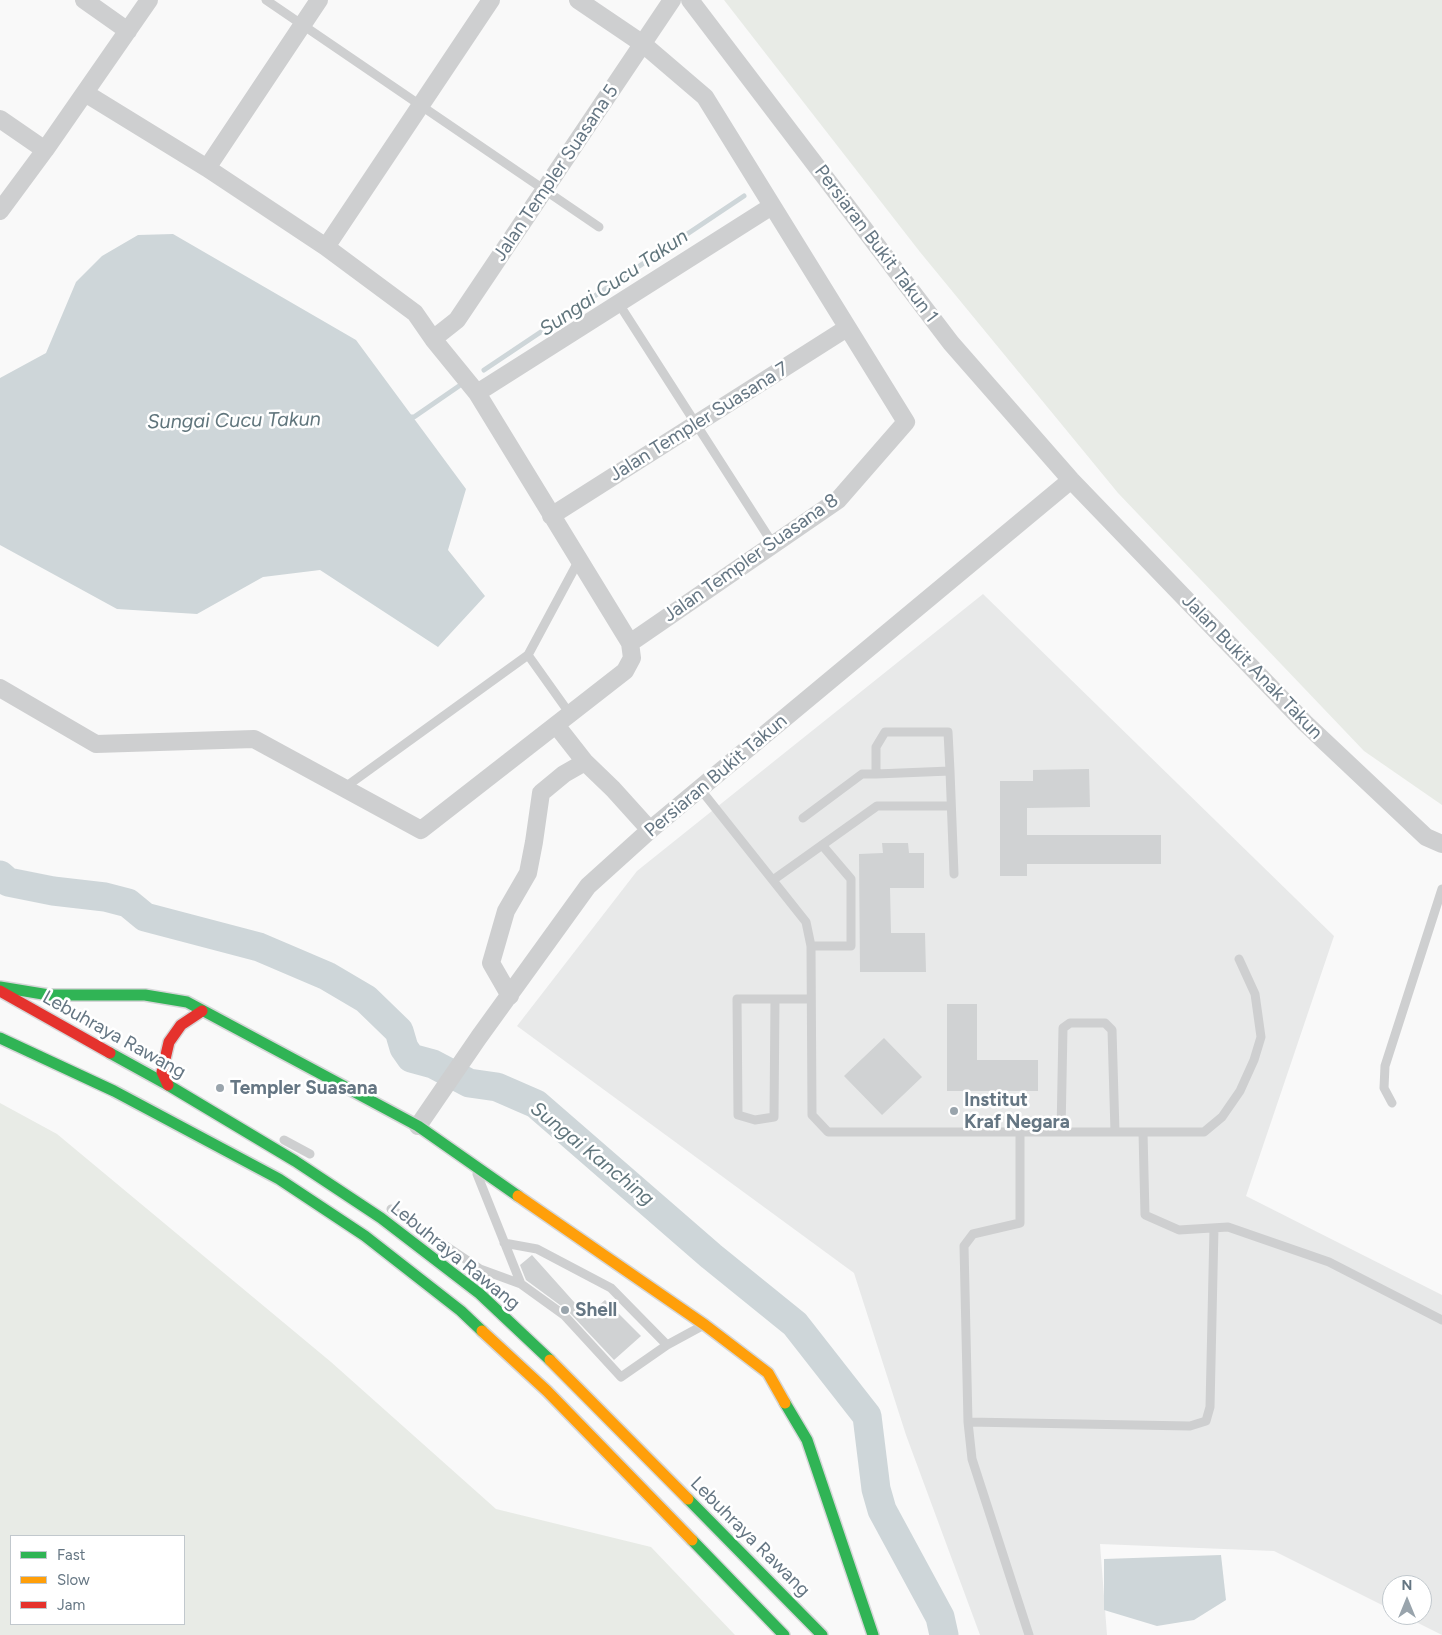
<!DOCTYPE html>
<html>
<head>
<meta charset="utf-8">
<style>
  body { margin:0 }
  #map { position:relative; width:1442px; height:1635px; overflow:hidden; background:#f9f9f9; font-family:Figtree,sans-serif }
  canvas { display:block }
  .legend { position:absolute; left:10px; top:1535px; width:175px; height:90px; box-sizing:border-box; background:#fff; border:1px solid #c1c8cd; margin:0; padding:6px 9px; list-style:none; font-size:15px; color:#657683 }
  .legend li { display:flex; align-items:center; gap:10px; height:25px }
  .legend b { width:25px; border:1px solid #c1c8cd }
  .north { position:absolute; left:1382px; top:1575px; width:50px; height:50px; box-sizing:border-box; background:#fff; border:1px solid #c1c8cd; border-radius:50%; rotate:0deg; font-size:14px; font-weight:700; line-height:20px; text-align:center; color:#657683 }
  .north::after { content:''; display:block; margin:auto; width:18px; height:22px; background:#99a4ac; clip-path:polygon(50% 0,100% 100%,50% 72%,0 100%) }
</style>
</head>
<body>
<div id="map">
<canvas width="1442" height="1635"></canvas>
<ul class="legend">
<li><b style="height:6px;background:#30b455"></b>Fast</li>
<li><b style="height:6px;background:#ff9f0a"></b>Slow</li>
<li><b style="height:6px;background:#e5322d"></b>Jam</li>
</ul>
<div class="north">N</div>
</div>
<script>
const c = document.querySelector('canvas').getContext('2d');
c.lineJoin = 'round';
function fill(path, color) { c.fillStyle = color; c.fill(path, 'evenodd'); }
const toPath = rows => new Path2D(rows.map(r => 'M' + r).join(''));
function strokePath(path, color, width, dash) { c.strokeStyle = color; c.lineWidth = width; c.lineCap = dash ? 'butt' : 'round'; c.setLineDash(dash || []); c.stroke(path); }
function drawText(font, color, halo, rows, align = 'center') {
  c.font = font + ' Figtree,sans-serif'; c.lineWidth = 5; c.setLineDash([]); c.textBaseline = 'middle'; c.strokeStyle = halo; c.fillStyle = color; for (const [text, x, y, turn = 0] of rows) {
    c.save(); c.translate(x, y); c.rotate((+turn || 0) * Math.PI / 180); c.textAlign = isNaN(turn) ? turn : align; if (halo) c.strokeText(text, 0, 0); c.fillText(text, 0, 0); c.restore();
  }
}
const built = toPath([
  [983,594,1334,936,1246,1196,1442,1295,1442,1635,1402,1615,1422,1615,1422,1585,1392,1585,1392,1610,1274,1551,1100,1544,1107,1635,980,1635,906,1435,854,1273,517,1026,637,871]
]);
const green = toPath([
  [724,0,1442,0,1442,805,1364,751,1118,493,920,252],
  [0,1103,57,1134,331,1362,496,1509,651,1547,735,1635,0,1635],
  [11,1536,184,1536,184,1624,11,1624]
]);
const water = toPath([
  [173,234,356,340,466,489,448,550,485,596,438,647,320,570,263,577,197,614,117,609,0,545,0,378,46,353,76,282,102,256,138,235],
  [1221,1555,1226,1600,1194,1620,1157,1626,1104,1610,1104,1559]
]);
const stream = toPath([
  [484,370,744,196],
  [409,417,414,417,459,386]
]);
const river = toPath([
  [0,875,8,882,53,891,105,897,128,903,145,917,259,947,327,976,366,999,399,1031,404,1048,411,1058,433,1064,469,1083,497,1087,536,1104,711,1256,795,1324,867,1416,876,1489,882,1510,940,1617,944,1635]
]);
const building = toPath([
  [1089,769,1090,807,1027,808,1027,835,1161,835,1161,864,1027,864,1027,876,1000,876,1000,781,1033,781,1033,770],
  [882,843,908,843,909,853,924,853,924,888,890,888,891,933,925,933,926,972,860,972,859,854,883,853],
  [947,1004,977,1004,977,1060,1038,1060,1038,1091,947,1091],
  [884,1038,922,1077,882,1115,844,1076],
  [532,1255,583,1312,592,1304,596,1308,605,1300,641,1336,614,1360,568,1311,526,1280,520,1265]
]);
const lane = toPath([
  [266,0,599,227],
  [619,304,773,544],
  [528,655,570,714],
  [950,771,876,774,876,747,885,732,948,732,950,771,954,874],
  [344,788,528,655,579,560],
  [701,790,806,922,811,946,812,1115,828,1132,1204,1132,1222,1117,1240,1091,1254,1060,1261,1037,1255,994,1239,959],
  [803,818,862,774,876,774],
  [773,880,877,806,951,806],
  [811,946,851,946,851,879,822,845],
  [775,999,774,1117,755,1120,738,1115,737,999,811,999],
  [1392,1103,1384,1088,1385,1066,1442,889],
  [1020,1132,1020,1223,973,1234,964,1246,968,1422,972,1459,1029,1635],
  [1061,1132,1063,1028,1070,1023,1105,1023,1112,1030,1115,1132],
  [1143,1132,1145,1215,1179,1230,1228,1227,1329,1262,1442,1320],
  [284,1140,310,1154],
  [477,1174,521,1284],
  [391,1209,480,1269,521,1284,564,1315,621,1377,667,1345,702,1326],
  [504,1243,537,1249,611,1288,667,1345],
  [968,1422,1190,1426,1206,1421,1210,1407,1214,1228]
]);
const street = toPath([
  [84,0,128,31],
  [578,0,643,44,705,97,906,422,838,500,630,643],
  [690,0,951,343,1071,480,1305,723,1426,837,1442,844],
  [0,119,45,150],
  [207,168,319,0],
  [0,211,45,150,149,0],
  [326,247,491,0],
  [433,339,457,320,672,0],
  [477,393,772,206],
  [551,516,847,328],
  [0,688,96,744,254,739,421,830,625,671,632,658,630,643,477,393,433,339,415,313,326,247,207,168,85,93],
  [556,725,585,762,613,789,650,830],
  [510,996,491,963,506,911,528,873,534,842,541,793,564,774,585,762],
  [418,1126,479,1037,588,886,650,830,1071,480]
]);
const fast = toPath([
  [0,987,49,995,145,995,187,1002,418,1126,518,1196],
  [0,1038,114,1091,279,1179,365,1236,461,1311,482,1331],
  [110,1053,168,1085,295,1161,381,1218,480,1294,550,1360],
  [785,1403,807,1440,873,1635],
  [688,1499,822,1635],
  [692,1540,784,1635]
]);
const slow = toPath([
  [518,1196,705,1325,768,1373,785,1403],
  [482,1331,547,1391,692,1540],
  [550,1360,688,1499]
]);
const jam = toPath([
  [0,991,110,1053],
  [168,1085,162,1072,169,1042,181,1025,202,1011]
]);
const markers = [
  [220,1088,5,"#99a4ac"],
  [954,1111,5,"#99a4ac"],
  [565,1310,5,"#99a4ac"]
];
const streetNames = [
  ["Jalan Templer Suasana 5",556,173,-56],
  ["Persiaran Bukit Takun 1",876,244,53],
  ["Jalan Templer Suasana 7",699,422,-32],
  ["Jalan Templer Suasana 8",751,558,-35],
  ["Jalan Bukit Anak Takun",1252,667,46],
  ["Persiaran Bukit Takun",716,776,-40],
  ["Lebuhraya Rawang",114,1035,29],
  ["Lebuhraya Rawang",455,1256,39],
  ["Lebuhraya Rawang",750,1537,45]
];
const poiNames = [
  ["Templer Suasana",230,1088],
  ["Institut",964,1100],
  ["Kraf Negara",964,1122],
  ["Shell",575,1310]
];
const waterNames = [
  ["Sungai Cucu Takun",614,283,-34],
  ["Sungai Cucu Takun",234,421,-1],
  ["Sungai Kanching",592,1154,39]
];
fill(built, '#e8e9e9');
fill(green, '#e8ebe6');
fill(water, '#ced6d9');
strokePath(stream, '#ced6d9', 5);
strokePath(river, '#ced6d9', 29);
fill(building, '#d0d2d3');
strokePath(fast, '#d5d6d7', 14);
strokePath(slow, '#d5d6d7', 14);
strokePath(jam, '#d5d6d7', 14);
strokePath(lane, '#cecfd0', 9);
strokePath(street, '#cecfd0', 18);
strokePath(fast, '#30b455', 11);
strokePath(slow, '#ff9f0a', 11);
strokePath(jam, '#e5322d', 11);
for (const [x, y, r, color] of markers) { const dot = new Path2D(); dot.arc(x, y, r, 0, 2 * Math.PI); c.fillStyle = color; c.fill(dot); strokePath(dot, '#fff', 2); }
drawText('19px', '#657683', '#fff', streetNames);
drawText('bold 19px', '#657683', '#fff', poiNames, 'left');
drawText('italic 20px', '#60757c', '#fff', waterNames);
</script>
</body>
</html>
